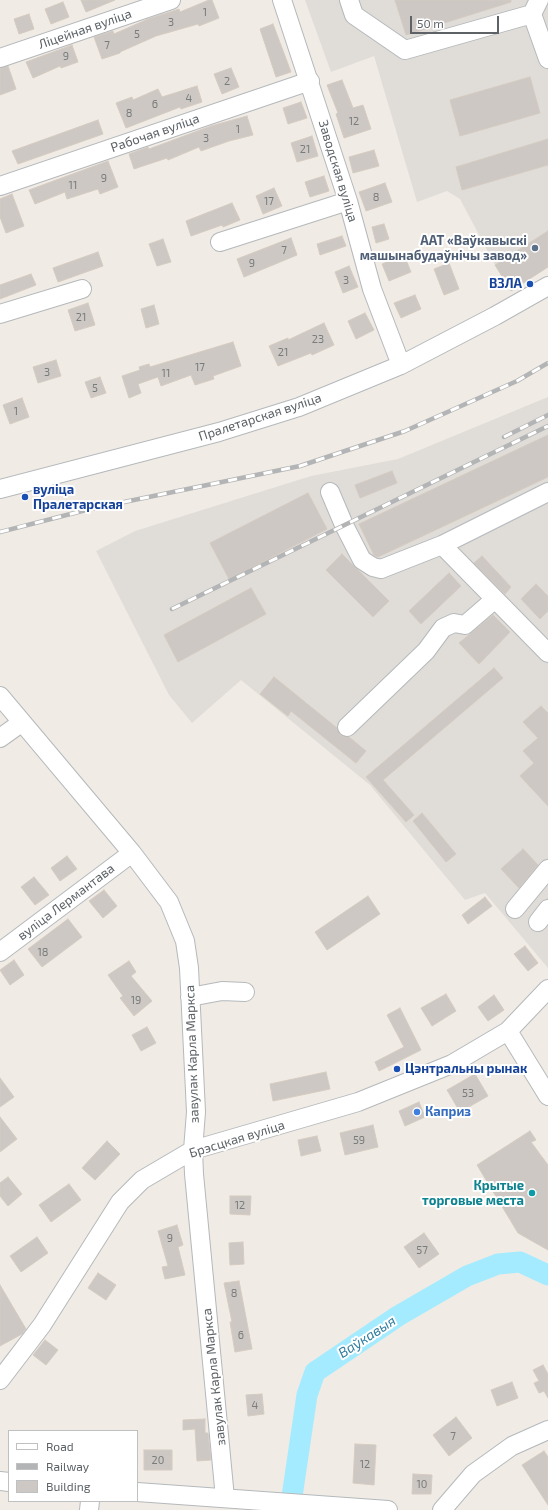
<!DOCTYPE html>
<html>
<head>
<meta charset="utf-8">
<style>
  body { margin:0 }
  #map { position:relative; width:548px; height:1510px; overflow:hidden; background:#f0ebe4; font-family:"Exo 2",sans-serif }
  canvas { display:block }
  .legend { position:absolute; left:8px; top:1430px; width:130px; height:72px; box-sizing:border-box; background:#fff; border:1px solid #bec0c2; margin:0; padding:5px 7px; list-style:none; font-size:12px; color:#5c6266 }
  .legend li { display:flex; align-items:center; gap:8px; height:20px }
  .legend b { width:20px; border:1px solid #bec0c2 }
  .scale { position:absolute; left:410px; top:16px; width:89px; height:18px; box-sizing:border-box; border:2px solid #5c6266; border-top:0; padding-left:5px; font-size:12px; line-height:14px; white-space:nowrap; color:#5c6266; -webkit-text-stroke:3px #fff; paint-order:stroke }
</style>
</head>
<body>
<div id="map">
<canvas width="548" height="1510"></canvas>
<ul class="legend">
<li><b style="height:5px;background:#fff"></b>Road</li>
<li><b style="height:5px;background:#b3b4b5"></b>Railway</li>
<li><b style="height:11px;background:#cdc8c3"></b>Building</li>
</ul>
<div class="scale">50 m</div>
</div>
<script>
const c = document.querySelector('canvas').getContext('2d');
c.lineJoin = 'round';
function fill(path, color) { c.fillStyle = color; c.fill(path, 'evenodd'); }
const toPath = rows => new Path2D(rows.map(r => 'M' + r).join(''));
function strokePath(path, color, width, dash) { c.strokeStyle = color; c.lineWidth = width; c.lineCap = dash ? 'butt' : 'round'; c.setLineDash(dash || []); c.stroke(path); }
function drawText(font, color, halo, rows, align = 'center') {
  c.font = font + ' "Exo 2",sans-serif'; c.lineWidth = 4; c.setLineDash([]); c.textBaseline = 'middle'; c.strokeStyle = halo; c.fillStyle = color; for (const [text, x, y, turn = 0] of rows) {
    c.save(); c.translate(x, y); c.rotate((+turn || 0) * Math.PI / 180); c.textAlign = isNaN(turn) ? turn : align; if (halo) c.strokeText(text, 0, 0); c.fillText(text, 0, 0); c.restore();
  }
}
const industrial = toPath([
  [305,0,548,0,548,267,511,291,495,265,460,199,447,191,417,202,374,56,331,72],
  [548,397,548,968,485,893,465,900,370,785,241,680,192,723,169,695,96,551,135,531,311,476,398,459]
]);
const river = toPath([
  [290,1510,307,1395,315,1372,398,1316,467,1276,498,1264,520,1262,548,1275]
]);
const building = toPath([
  [81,0,115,0,86,12,81,0],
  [209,0,212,0,219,18,199,26,198,24,156,36,120,52,120,53,102,59,94,37,113,31,114,34,148,19,179,9,180,12,209,0],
  [395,0,511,0,511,2,406,35,395,0],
  [63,2,69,17,51,24,45,9,63,2],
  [29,14,34,29,19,34,14,19,29,14],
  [273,24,291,72,276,77,260,29,273,24],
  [72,45,78,62,61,68,60,66,33,78,26,62,72,45],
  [8,66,16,89,0,95,0,68,8,66],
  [231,68,239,87,222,94,214,74,231,68],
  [530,77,540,113,460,136,450,100,530,77],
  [342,80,353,108,363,105,371,129,344,138,336,114,338,113,327,85,342,80],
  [197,86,202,102,181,109,180,107,126,128,116,103,132,97,133,100,158,89,162,97,197,86],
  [301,102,307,118,288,124,283,108,301,102],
  [247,116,253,135,229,141,201,151,199,147,168,160,167,158,134,169,129,154,148,147,149,149,211,126,247,116],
  [98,120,103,134,18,164,12,151,98,120],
  [312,136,318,156,297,162,291,143,312,136],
  [548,139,548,165,462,190,456,167,548,139],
  [374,150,379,166,353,173,349,157,374,150],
  [108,161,118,187,100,194,98,189,67,199,65,192,35,204,29,190,108,161],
  [324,176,329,191,310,197,305,182,324,176],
  [385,183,392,202,366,211,359,192,385,183],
  [274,188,282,206,263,214,256,196,274,188],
  [12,194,24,226,6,233,0,217,0,199,12,194],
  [232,203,240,220,223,227,222,225,191,236,186,221,232,203],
  [384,224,389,239,376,243,372,227,384,224],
  [548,231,548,267,511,291,495,265,548,231],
  [342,236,346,246,320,255,317,244,342,236],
  [291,238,297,255,244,277,237,259,291,238],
  [163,239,171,262,157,266,149,244,163,239],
  [98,252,103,266,58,282,53,268,98,252],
  [404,255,411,272,389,281,382,264,404,255],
  [449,263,459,289,444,295,434,269,449,263],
  [349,266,358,287,343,293,335,272,349,266],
  [31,274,36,285,0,299,0,285,31,274],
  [415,295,421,309,401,318,394,303,415,295],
  [88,303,95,325,75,331,68,310,88,303],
  [154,305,159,324,146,328,141,309,154,305],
  [365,313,374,330,356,339,348,321,365,313],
  [324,323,334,345,312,355,311,353,278,366,269,346,288,338,288,340,324,323],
  [233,342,241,366,213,376,214,379,195,385,191,375,161,386,158,377,138,384,141,393,129,398,122,376,140,370,139,367,149,364,150,367,233,342],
  [56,360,61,376,38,383,33,367,56,360],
  [100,377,106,393,91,398,85,382,100,377],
  [22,398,29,417,10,424,3,405,22,398],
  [548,435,548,477,378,557,374,555,359,524,548,435],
  [392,471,397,483,360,498,355,485,392,471],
  [308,493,327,529,229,579,210,543,308,493],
  [342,554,389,601,373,617,326,570,342,554],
  [482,556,511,587,505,594,474,563,482,556],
  [449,573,461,586,421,624,409,611,449,573],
  [536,584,548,596,548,611,540,619,521,599,536,584],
  [251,588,266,614,178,662,164,635,251,588],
  [493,615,510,632,479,664,459,643,493,615],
  [494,668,503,678,383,780,414,815,406,822,366,777,494,668],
  [274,677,337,728,340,735,349,737,366,751,356,763,291,711,288,716,260,694,274,677],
  [541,706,548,713,548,806,520,776,534,763,523,751,538,738,523,722,541,706],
  [422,813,456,854,446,862,413,821,422,813],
  [523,849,538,865,519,888,501,869,523,849],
  [67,856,77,869,60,881,51,868,67,856],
  [34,877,49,895,35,905,21,887,34,877],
  [104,890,117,906,103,918,89,901,104,890],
  [368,896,380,914,327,950,315,932,368,896],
  [485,897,492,906,468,924,462,915,485,897],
  [68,919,82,937,42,967,28,949,68,919],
  [525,946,538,963,528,971,514,954,525,946],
  [14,960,24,975,10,985,0,970,14,960],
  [129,961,136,972,131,976,152,1001,134,1016,120,998,123,996,108,975,129,961],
  [446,994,456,1011,432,1026,421,1008,446,994],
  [494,995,504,1010,488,1021,478,1007,494,995],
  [400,1008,421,1050,379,1071,375,1062,404,1047,387,1015,400,1008],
  [147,1027,156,1043,141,1051,132,1035,147,1027],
  [326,1072,330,1089,273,1101,270,1084,326,1072],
  [475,1074,488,1096,460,1112,447,1090,475,1074],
  [0,1078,14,1097,0,1107,0,1078],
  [419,1102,425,1117,405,1126,399,1111,419,1102],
  [0,1117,17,1139,0,1152,0,1117],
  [373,1125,378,1147,345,1155,340,1133,373,1125],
  [530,1131,536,1140,531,1142,548,1165,548,1250,518,1233,477,1165,530,1131],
  [317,1136,321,1151,301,1156,298,1140,317,1136],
  [107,1141,120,1154,95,1180,82,1168,107,1141],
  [8,1177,22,1194,8,1206,0,1196,0,1183,8,1177],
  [69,1184,81,1200,51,1222,39,1205,69,1184],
  [230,1196,251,1196,250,1215,230,1214,230,1196],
  [177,1225,183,1245,178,1247,185,1275,165,1279,162,1267,168,1266,158,1231,177,1225],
  [424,1233,439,1254,419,1268,404,1247,424,1233],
  [37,1237,48,1253,21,1272,10,1256,37,1237],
  [243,1242,244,1264,230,1265,229,1243,243,1242],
  [98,1273,116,1285,106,1300,88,1288,98,1273],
  [239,1281,252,1349,235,1352,230,1322,232,1322,224,1283,239,1281],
  [0,1285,26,1329,22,1334,0,1346,0,1285],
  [45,1340,58,1350,46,1365,33,1355,45,1340],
  [543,1365,548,1374,548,1398,544,1391,539,1393,534,1383,539,1381,533,1370,543,1365],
  [512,1382,518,1398,497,1406,491,1390,512,1382],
  [262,1394,264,1414,248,1416,246,1395,262,1394],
  [456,1417,472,1438,449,1456,433,1435,456,1417],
  [205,1419,205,1433,208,1433,211,1460,197,1461,195,1429,183,1430,183,1420,205,1419],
  [355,1444,376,1445,374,1485,353,1483,355,1444],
  [144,1450,172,1450,172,1470,144,1470,144,1450],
  [544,1451,548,1457,548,1505,522,1465,544,1451],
  [413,1474,432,1475,431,1494,412,1494,413,1474]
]);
const minor = toPath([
  [282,0,348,201,372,289,401,365],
  [349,0,354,15,405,50,532,14],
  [539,0,532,14,548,59],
  [0,58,171,0],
  [0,186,310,81],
  [220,242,348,201],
  [0,314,82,289],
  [0,489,219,432,299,407,401,365,495,316,548,286],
  [330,492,344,525,362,560,373,567,381,569,442,545,548,492],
  [442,545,548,653],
  [0,696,132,853,169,902,185,941,189,968,196,1112,193,1150,194,1174,225,1498],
  [347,727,426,651,443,628,454,623,465,625,494,600],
  [0,738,21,723],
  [515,909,548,869],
  [538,922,548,909],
  [0,952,132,853],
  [190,997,222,991,245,992],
  [508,1031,548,1096],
  [0,1380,42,1325,120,1202,142,1180,193,1150,358,1102,452,1064,508,1031,548,989],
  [0,1481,9,1482],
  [137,1492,388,1510],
  [89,1510,90,1501],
  [442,1510,473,1474,512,1446,548,1430]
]);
const rail = toPath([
  [504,437,548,415],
  [0,532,90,509,300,466,405,431,517,381,548,363],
  [172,609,548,426]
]);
const markers = [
  [535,248,4,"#5c6f8a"],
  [530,284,4,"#1a4fb4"],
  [25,497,4,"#1a4fb4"],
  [397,1069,4,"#1a4fb4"],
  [417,1112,4,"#3f7fe0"],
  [532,1193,4,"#0f9aa8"]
];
const numberNames = [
  ["1",205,12],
  ["3",171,22],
  ["5",137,34],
  ["7",107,45],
  ["9",66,56],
  ["2",227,81],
  ["4",189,98],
  ["6",155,104],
  ["8",129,113],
  ["12",354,121],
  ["1",238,129],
  ["3",206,138],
  ["21",305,149],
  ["9",104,178],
  ["11",73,185],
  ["8",376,197],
  ["17",269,201],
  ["7",284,250],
  ["9",252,263],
  ["3",346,280],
  ["21",81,317],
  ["23",318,339],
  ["21",283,352],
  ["17",200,367],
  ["3",47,372],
  ["11",166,373],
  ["5",95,388],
  ["1",16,411],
  ["18",43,952],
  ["19",136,1000],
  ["53",468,1093],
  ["59",359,1140],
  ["12",240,1205],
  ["9",170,1238],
  ["57",422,1250],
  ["8",234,1293],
  ["6",241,1335],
  ["4",255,1405],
  ["7",453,1436],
  ["20",158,1460],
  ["12",365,1464],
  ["10",422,1484]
];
const streetNames = [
  ["Ліцейная вуліца",85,29,-19],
  ["Рабочая вуліца",155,133,-19],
  ["Заводская вуліца",338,171,73],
  ["Пралетарская вуліца",260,417,-18],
  ["вуліца Лермантава",66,902,-37],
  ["завулак Карла Маркса",192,1054,-92],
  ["Брэсцкая вуліца",237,1139,-17],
  ["завулак Карла Маркса",214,1377,-96]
];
const serviceNames = [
  ["ААТ «Ваўкавыскі",527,241],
  ["машынабудаўнічы завод»",527,256]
];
const transitNames = [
  ["ВЗЛА",522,284,"right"],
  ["вуліца",33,490],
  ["Пралетарская",33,505],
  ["Цэнтральны рынак",405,1069]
];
const shopNames = [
  ["Каприз",425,1112]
];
const cultureNames = [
  ["Крытые",524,1186],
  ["торговые места",524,1201]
];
const waterNames = [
  ["Ваўкавыя",367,1337,-33]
];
fill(industrial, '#e0ddd8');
strokePath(river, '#a5ebff', 21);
fill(building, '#cdc8c3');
strokePath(building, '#d5cbc1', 1);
strokePath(minor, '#b5b9bc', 20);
strokePath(minor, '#fff', 18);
strokePath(rail, '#b3b4b5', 4.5);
strokePath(rail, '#fff', 3, [9]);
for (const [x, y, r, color] of markers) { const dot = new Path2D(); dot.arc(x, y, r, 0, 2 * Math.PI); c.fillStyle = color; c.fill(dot); strokePath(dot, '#fff', 1.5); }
drawText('11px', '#787c7d', null, numberNames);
drawText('13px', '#5c6266', '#fff', streetNames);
drawText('bold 13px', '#4e5e75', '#fff', serviceNames, 'right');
drawText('bold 13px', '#164399', '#fff', transitNames, 'left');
drawText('bold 13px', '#366cbe', '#fff', shopNames, 'left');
drawText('bold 13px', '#0d838f', '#fff', cultureNames, 'right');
drawText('italic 14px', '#307e9f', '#fff', waterNames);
</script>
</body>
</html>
